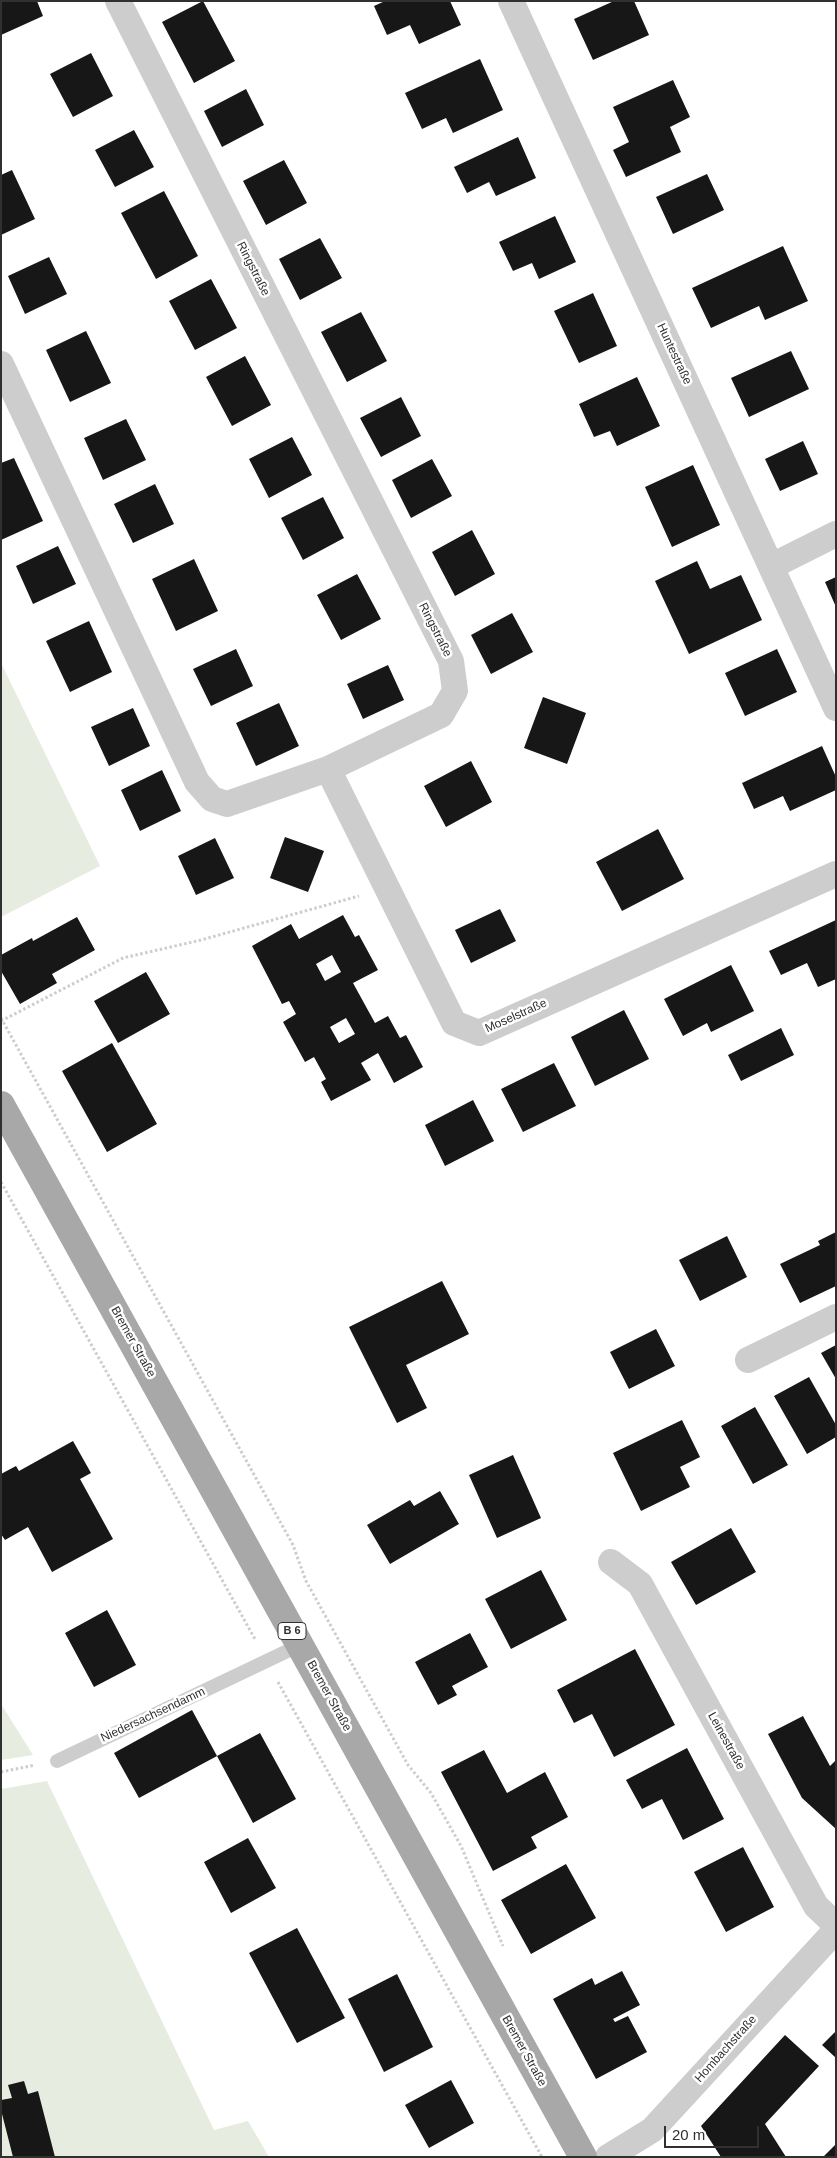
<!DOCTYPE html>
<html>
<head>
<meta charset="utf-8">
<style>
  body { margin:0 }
  #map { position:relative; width:837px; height:2158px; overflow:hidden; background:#fff; font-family:Helvetica,sans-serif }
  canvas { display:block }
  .frame { position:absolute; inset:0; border:2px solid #303030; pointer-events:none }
  .scale { position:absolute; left:664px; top:2126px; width:95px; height:22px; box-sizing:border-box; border:2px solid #303030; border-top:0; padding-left:6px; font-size:15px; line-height:18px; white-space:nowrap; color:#303030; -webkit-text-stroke:4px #fff; paint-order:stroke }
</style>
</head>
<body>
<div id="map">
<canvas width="837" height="2158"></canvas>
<div class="frame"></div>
<div class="scale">20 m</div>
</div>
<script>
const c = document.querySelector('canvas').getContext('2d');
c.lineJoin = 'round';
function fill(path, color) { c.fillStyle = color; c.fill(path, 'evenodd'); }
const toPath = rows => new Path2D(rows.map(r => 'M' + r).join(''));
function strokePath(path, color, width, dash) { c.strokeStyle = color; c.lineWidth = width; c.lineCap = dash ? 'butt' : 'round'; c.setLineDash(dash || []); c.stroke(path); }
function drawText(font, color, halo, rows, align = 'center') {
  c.font = font + ' Helvetica,sans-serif'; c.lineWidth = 5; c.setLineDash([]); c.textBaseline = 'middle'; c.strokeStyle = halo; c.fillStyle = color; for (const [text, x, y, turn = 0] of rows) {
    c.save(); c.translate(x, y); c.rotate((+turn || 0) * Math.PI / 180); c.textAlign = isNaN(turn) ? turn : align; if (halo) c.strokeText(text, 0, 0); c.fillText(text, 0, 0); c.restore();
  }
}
const green = toPath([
  [1,663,100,866,1,917],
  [1,1704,33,1755,1,1760],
  [47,1781,214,2130,248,2121,269,2157,1,2157,1,1789]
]);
const building = toPath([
  [1,1,37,1,43,16,1,35],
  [203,1,235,61,194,83,162,22],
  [385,1,450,1,461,25,419,44,410,25,387,35,374,6],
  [614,1,634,1,649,35,593,60,574,19],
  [91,53,113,96,73,117,50,74],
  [480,59,503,110,453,133,446,118,422,129,405,93],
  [673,80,690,117,670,127,681,152,626,177,613,150,629,142,613,107],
  [246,89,264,125,222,147,204,111],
  [134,130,154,167,115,187,95,150],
  [518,137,536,178,496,196,489,182,467,193,454,167],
  [284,160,307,203,266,225,243,181],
  [12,170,35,219,1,235,1,175],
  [707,174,724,210,673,234,656,197],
  [164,191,198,256,156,279,121,213],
  [555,216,576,262,539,279,532,263,513,271,499,242],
  [320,238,342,278,300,300,279,259],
  [783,246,808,301,765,320,759,306,711,328,692,288],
  [49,257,67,294,25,314,8,276],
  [211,279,237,328,195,350,169,301],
  [593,293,617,346,579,363,554,311],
  [361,312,387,361,347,382,321,332],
  [86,331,111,383,70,402,46,350],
  [791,351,809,389,749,417,731,378],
  [245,356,271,405,232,426,206,377],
  [637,377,660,426,617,446,610,431,594,437,579,404],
  [401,397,421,436,381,457,360,418],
  [126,419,146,460,103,480,84,438],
  [292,437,312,475,269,498,249,459],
  [803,441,818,474,780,491,765,459],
  [14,458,43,521,1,540,1,463],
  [432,459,452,496,411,518,392,480],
  [693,465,720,525,672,547,645,487],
  [155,484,174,524,133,543,114,504],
  [323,497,344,538,303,560,281,518],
  [472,530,495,574,455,596,432,552],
  [58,546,76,584,33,604,16,566],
  [194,559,218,611,176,631,152,579],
  [697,561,710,589,741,575,762,620,689,654,655,581],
  [357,574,381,619,341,640,317,595],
  [836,577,836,607,825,582],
  [512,613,533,652,491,674,471,635],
  [89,621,112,672,70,692,46,641],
  [236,649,253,686,211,706,193,669],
  [777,649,797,692,745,716,725,673],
  [388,665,404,700,363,719,347,684],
  [543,697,586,713,567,764,524,748],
  [279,703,299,746,256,766,236,723],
  [133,708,150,746,109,766,91,727],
  [822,746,836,777,836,790,790,811,783,796,754,809,742,783],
  [471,761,492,802,446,827,424,786],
  [162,770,181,811,140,831,121,790],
  [658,829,684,879,622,911,596,862],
  [285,837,324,851,308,892,270,878],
  [215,838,234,878,196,895,178,856],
  [500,909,516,941,471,963,455,930],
  [343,915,355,937,359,935,378,970,353,983,375,1023,388,1016,400,1038,406,1035,423,1067,394,1083,378,1053,361,1063,371,1080,331,1101,321,1082,326,1079,314,1057,305,1062,283,1022,296,1014,289,1001,282,1004,252,946,291,924,299,939],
  [332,955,341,972,325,981,316,964],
  [346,1018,355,1034,339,1043,330,1027],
  [77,917,95,950,52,974,57,983,20,1004,1,971,1,955,32,938,33,941],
  [836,920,836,979,818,987,807,963,781,975,769,951],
  [731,965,754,1011,711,1032,707,1023,683,1036,664,999],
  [146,972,170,1014,118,1043,94,1001],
  [624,1010,649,1059,595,1086,571,1037],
  [781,1028,794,1055,741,1081,728,1055],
  [112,1043,157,1124,107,1152,62,1071],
  [554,1063,576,1106,523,1132,501,1089],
  [473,1100,494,1141,445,1166,425,1125],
  [836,1232,836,1286,800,1303,780,1264,820,1245,818,1241],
  [727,1236,747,1277,700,1301,679,1260],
  [442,1281,469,1334,406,1365,427,1408,397,1423,349,1327],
  [656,1329,675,1366,629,1389,610,1352],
  [836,1345,836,1379,821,1353],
  [809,1377,836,1425,836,1437,807,1454,774,1396],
  [755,1407,788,1465,753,1484,721,1426],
  [682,1420,700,1457,680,1467,690,1487,641,1511,613,1453],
  [73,1441,91,1473,80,1479,113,1539,52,1572,28,1527,5,1540,1,1534,1,1474,16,1466,19,1471],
  [513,1455,541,1518,497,1538,469,1475],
  [440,1491,459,1524,390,1564,367,1525,410,1500,414,1506],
  [731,1528,756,1572,696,1605,671,1562],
  [541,1570,567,1620,511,1649,485,1599],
  [107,1610,136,1665,94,1687,65,1633],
  [470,1633,488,1667,452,1686,457,1695,438,1705,415,1662],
  [635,1649,675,1725,614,1757,592,1714,574,1723,557,1690],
  [192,1710,217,1756,139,1798,114,1753],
  [803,1716,830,1766,836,1760,836,1829,802,1798,768,1734],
  [260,1733,296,1799,253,1823,217,1756],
  [687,1748,724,1819,683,1840,662,1799,642,1809,626,1780],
  [484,1750,507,1793,545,1772,568,1817,531,1837,537,1848,493,1871,441,1772],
  [248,1838,276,1888,231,1913,204,1862],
  [743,1847,774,1907,726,1932,694,1872],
  [566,1864,596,1918,531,1954,501,1900],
  [297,1928,345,2018,297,2043,249,1953],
  [622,1971,640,2005,613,2019,615,2022,628,2016,647,2052,596,2079,553,1999,592,1978,595,1985],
  [397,1974,433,2047,384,2072,348,1999],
  [836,2031,836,2058,822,2045],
  [785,2035,819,2066,765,2124,786,2157,721,2157,701,2126],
  [451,2080,474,2123,429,2148,405,2105],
  [24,2081,28,2094,38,2091,55,2157,13,2157,1,2110,1,2100,12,2098,8,2085],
  [836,2144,836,2157,823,2157]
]);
const path = toPath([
  [1,1018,293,1545,306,1581,408,1765,431,1793,461,1846,503,1946],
  [1,1021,123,958,201,940,359,896],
  [1,1182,256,1641],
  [278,1682,542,2157],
  [1,1772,35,1765]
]);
const lane = toPath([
  [57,1761,300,1645]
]);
const street = toPath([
  [511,1,836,708],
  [1,364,197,782,212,799,227,804,328,769,441,715,455,691,451,661,118,1],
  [772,566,836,534],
  [328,769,454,1023,479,1033,836,874],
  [748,1360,836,1317],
  [611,1562,640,1584,816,1906,836,1925],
  [608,2157,652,2130,836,1930]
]);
const primary = toPath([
  [1,1105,583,2157]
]);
const shields = [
  [292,1631,28]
];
const shieldNames = [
  ["B 6",292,1631]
];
const streetNames = [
  ["Ringstraße",253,269,63],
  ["Huntestraße",674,354,65],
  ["Ringstraße",435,630,63],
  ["Moselstraße",516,1016,-24],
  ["Bremer Straße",133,1342,61],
  ["Bremer Straße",329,1696,61],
  ["Niedersachsendamm",153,1715,-25],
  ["Leinestraße",726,1741,61],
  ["Hombachstraße",726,2049,-48],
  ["Bremer Straße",524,2051,61]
];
fill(green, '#e6ecdf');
fill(building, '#171717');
strokePath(path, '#cdcdcd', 3, [2.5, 2.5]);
strokePath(lane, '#cdcdcd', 14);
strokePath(street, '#cdcdcd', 26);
strokePath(primary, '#a8a8a8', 28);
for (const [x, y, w] of shields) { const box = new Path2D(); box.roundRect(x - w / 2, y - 8.5, w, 17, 4); c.fillStyle = '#fff'; c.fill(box); strokePath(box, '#303030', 1); }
drawText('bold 11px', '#303030', null, shieldNames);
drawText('12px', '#303030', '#fff', streetNames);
</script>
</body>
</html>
